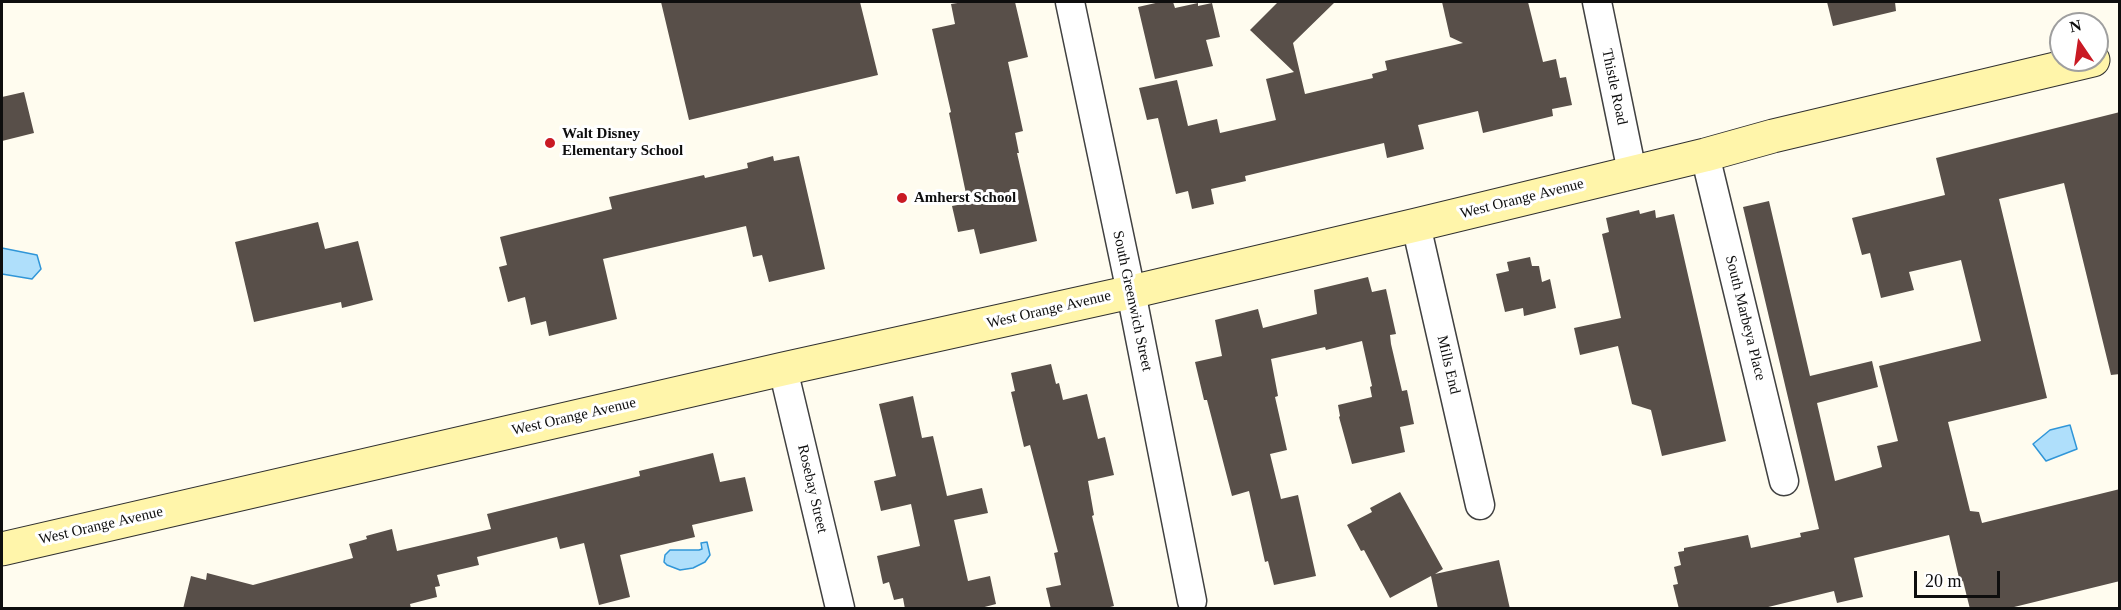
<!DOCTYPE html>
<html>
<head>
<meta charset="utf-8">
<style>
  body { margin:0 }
  #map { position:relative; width:2121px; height:610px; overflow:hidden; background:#fffcef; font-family:Georgia,serif }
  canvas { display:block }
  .frame { position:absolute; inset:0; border:3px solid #0e0e0e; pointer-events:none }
  .north { position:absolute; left:2049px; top:12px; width:60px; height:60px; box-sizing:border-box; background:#fff; border:2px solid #9f9f9f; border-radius:50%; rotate:347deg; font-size:16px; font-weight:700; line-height:24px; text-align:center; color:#0e0e0e }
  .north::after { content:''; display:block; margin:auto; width:21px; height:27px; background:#c91a24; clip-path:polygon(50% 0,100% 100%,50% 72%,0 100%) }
  .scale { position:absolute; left:1914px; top:571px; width:86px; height:27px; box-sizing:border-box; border:3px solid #0e0e0e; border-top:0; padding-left:8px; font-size:18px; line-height:21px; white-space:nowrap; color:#0e0e0e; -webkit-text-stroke:4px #fff; paint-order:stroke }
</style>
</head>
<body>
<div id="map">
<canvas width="2121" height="610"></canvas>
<div class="frame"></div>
<div class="north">N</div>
<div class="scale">20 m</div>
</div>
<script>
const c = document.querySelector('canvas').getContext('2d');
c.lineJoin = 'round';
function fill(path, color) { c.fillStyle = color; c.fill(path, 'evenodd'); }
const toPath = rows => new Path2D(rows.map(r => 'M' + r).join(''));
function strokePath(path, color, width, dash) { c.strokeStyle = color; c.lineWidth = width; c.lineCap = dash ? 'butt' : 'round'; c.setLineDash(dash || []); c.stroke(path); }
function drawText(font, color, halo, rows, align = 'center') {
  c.font = font + ' Georgia,serif'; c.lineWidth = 6; c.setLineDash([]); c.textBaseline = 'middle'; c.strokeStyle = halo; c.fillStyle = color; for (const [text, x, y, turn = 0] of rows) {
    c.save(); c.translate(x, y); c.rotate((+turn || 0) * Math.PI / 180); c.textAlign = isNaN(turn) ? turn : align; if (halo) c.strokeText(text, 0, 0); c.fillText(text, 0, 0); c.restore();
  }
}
const water = toPath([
  [2,248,37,255,41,269,32,279,2,274,2,248],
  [2070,425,2077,449,2046,461,2033,444,2050,430,2070,425],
  [707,542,710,555,705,562,693,568,680,570,667,565,664,562,665,555,670,550,699,550,702,549,701,543,707,542]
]);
const building = toPath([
  [661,2,860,2,878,75,689,120],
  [964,2,1015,2,1028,57,1008,62,1023,131,1015,133,1019,153,1017,153,1037,241,980,254,974,229,958,232,952,206,968,203,949,113,951,112,932,29,955,24,951,4],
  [1160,2,1173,2,1175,8,1198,3,1198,6,1212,3,1220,37,1206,40,1213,66,1155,79,1138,7],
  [1278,2,1335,2,1293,43,1305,94,1373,78,1372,74,1387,70,1385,61,1463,43,1450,37,1442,2,1528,2,1543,62,1556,59,1560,78,1566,77,1572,105,1552,109,1553,116,1483,133,1478,111,1418,125,1424,149,1387,158,1384,143,1245,176,1246,181,1211,189,1214,204,1192,209,1188,191,1176,194,1158,118,1147,120,1139,88,1177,80,1188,126,1217,119,1220,133,1276,120,1266,79,1294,72,1250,30],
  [1827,2,1895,2,1896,11,1833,26],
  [24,92,34,133,2,141,2,97],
  [2120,112,2120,374,2111,375,2064,183,1999,199,2047,398,1948,422,1970,511,1979,512,1982,523,2120,489,2120,581,2006,609,1970,609,1963,581,1960,582,1949,535,1854,558,1863,597,1837,603,1834,591,1760,609,1679,609,1673,585,1678,584,1674,567,1681,565,1678,552,1684,551,1684,548,1748,535,1751,548,1801,537,1800,533,1819,529,1743,207,1769,201,1810,376,1872,361,1878,387,1817,403,1835,481,1882,467,1877,446,1898,441,1879,366,1981,341,1961,260,1909,272,1914,290,1881,298,1870,253,1862,255,1852,218,1945,195,1936,158],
  [773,156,774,161,799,156,825,269,769,282,762,255,753,257,746,226,603,259,617,319,549,336,546,321,531,325,525,297,508,302,499,267,507,265,500,237,612,209,609,197,704,175,705,178,748,168,747,163],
  [1639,210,1640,214,1655,210,1656,218,1674,214,1726,441,1662,456,1651,410,1632,404,1618,346,1580,355,1574,328,1621,318,1602,234,1609,232,1606,218],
  [318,222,325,249,358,241,373,300,342,308,341,302,254,322,235,242],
  [1530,257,1532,266,1539,266,1542,282,1550,279,1556,308,1524,316,1523,308,1505,312,1496,274,1509,271,1507,262],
  [1368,277,1372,292,1386,289,1396,334,1390,335,1391,344,1402,391,1407,390,1414,424,1400,427,1405,452,1352,464,1339,417,1340,416,1338,405,1372,397,1370,387,1372,386,1362,341,1326,350,1325,347,1271,359,1278,396,1275,397,1287,450,1270,454,1281,499,1298,495,1316,576,1274,585,1268,561,1265,562,1249,491,1232,496,1207,400,1204,400,1195,362,1222,356,1215,320,1258,309,1263,328,1317,314,1314,290],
  [1051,364,1056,384,1059,383,1063,400,1087,394,1098,439,1105,437,1114,475,1088,481,1094,515,1092,516,1114,606,1102,609,1051,609,1046,588,1061,585,1054,553,1058,552,1030,445,1024,447,1011,392,1015,391,1011,373],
  [913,396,922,438,933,436,947,496,982,488,988,513,954,520,968,581,990,576,996,604,977,609,905,609,903,598,894,600,889,582,883,584,877,556,920,546,911,504,881,511,874,481,896,476,879,404],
  [713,453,720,482,745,477,753,511,692,525,695,537,620,555,630,597,599,605,584,543,560,549,557,537,477,557,479,565,437,575,440,586,435,587,437,597,410,604,411,609,183,609,191,576,206,580,207,573,253,585,353,558,349,544,367,539,366,536,392,529,397,551,491,529,487,514,640,476,639,471],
  [1400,492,1443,569,1435,574,1499,560,1510,609,1438,609,1431,576,1390,598,1364,550,1361,551,1347,525,1372,512,1370,508]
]);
const street = toPath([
  [1070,2,1131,292,1192,601],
  [1597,2,1632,172],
  [1705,155,1784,481],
  [1416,225,1480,505],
  [783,369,840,608]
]);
const secondary = toPath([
  [2,549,783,369,1131,292,1416,225,1705,155,1773,136,2093,60]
]);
const markers = [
  [550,143,6,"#c91a24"],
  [902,198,6,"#c91a24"]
];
const streetNames = [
  ["Thistle Road",1614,87,78],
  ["West Orange Avenue",1522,199,-14],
  ["South Greenwich Street",1132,301,78],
  ["West Orange Avenue",1049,310,-13],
  ["South Marbeya Place",1745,318,76],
  ["Mills End",1448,365,77],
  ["West Orange Avenue",574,417,-13],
  ["Rosebay Street",812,489,77],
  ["West Orange Avenue",101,526,-13]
];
const poiNames = [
  ["Walt Disney",562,134],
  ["Elementary School",562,151],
  ["Amherst School",914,198]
];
fill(water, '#afdffb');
strokePath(water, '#3096d8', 1.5);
fill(building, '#584f49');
strokePath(street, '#414141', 31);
strokePath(secondary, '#303030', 35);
strokePath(street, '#fff', 28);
strokePath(secondary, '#fff5aa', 33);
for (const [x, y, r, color] of markers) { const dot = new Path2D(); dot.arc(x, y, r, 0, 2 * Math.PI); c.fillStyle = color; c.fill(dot); strokePath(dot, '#fff', 2); }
drawText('15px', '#0e0e0e', '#fff', streetNames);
drawText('bold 15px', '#0e0e0e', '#fff', poiNames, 'left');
</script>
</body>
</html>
